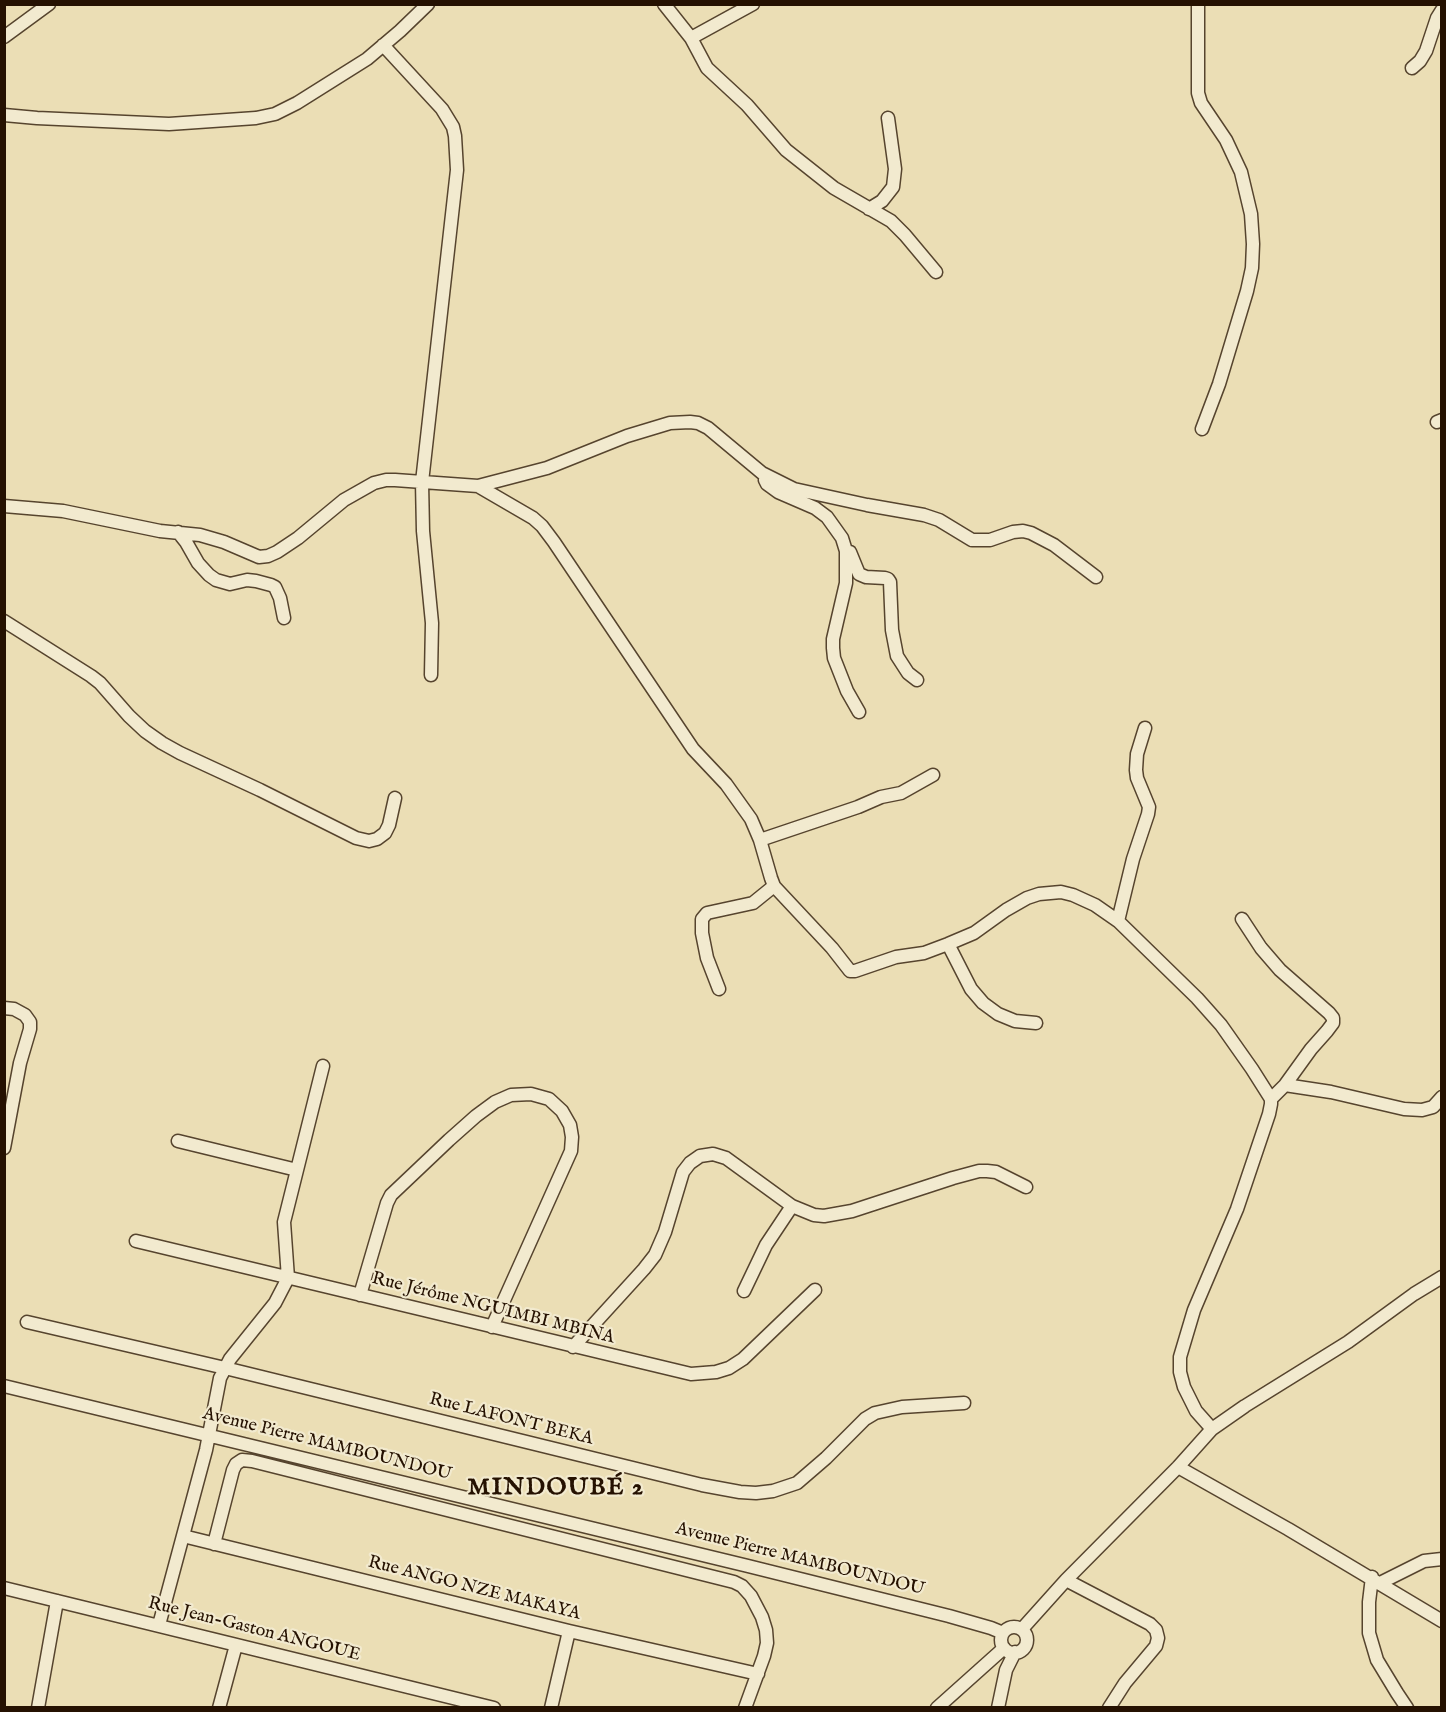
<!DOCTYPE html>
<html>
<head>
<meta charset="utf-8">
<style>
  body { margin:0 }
  #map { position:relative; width:1446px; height:1712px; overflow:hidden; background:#ebdeb5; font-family:"IM FELL English",serif }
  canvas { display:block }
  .frame { position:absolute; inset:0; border:6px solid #251101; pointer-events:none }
</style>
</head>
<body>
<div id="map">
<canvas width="1446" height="1712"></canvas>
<div class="frame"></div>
</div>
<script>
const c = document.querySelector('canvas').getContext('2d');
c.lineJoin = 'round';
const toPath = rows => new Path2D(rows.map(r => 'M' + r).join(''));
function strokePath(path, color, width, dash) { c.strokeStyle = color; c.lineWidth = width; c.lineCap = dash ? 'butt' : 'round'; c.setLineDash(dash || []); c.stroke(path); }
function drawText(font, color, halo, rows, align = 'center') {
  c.font = font + ' "IM FELL English",serif'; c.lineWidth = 4.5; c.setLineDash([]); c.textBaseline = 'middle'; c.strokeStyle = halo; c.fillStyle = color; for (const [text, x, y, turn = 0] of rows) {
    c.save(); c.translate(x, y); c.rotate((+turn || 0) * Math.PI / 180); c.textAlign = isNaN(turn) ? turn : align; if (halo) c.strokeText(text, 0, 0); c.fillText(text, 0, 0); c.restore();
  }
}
const minor = toPath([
  [664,4,691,38,707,68,747,105,786,150,834,188,891,221,905,235,936,272],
  [1198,4,1198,93,1201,103,1226,140,1241,172,1251,214,1253,244,1252,268,1247,291,1219,384,1202,429],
  [4,37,49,4],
  [691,38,753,4],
  [383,45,442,109,453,127,455,136,457,170,422,482,423,531,432,623,431,675],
  [1412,68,1420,61,1426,51,1437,18,1442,10],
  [4,115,37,118,169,124,256,118,275,114,297,103,367,59,400,31,428,4],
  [869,209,882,201,893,187,895,169,888,118],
  [1437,422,1442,420],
  [765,480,767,484,778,492,815,508,827,517,842,538,846,551,846,583,833,639,833,648,834,658,847,691,859,712],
  [478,486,533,518,542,526,554,542,693,749,726,784,751,819,760,840,771,878,774,886,832,948,850,971,855,971,896,957,924,953,948,944,974,933,1006,910,1027,898,1039,894,1061,892,1073,895,1095,905,1118,921,1197,998,1221,1025,1252,1069,1271,1099,1271,1104,1269,1114,1237,1209,1194,1310,1180,1357,1180,1372,1184,1387,1196,1411,1212,1429],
  [4,506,63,511,160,531,200,535,224,542,259,557,268,556,277,552,298,538,344,500,374,483,386,480,395,480,478,486,547,468,627,436,670,423,690,422,698,423,708,428,762,473,794,489,867,505,924,515,939,520,972,540,990,540,1013,532,1023,531,1031,533,1054,545,1096,577],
  [178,532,186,542,198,563,209,575,216,580,230,584,247,580,256,581,271,585,275,587,280,598,284,618],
  [850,552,859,574,866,577,885,578,888,579,890,582,892,630,897,656,908,673,917,680],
  [4,621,91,676,100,683,129,716,145,731,162,743,180,753,260,790,356,838,369,841,377,839,385,833,389,825,395,798],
  [760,840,858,807,881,797,901,793,933,775],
  [1242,919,1261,948,1280,970,1329,1013,1333,1018,1333,1023,1327,1031,1311,1049,1285,1085,1271,1099],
  [1118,921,1133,859,1148,814,1149,807,1137,778,1136,770,1137,754,1145,728],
  [948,944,971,989,983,1003,998,1014,1015,1021,1036,1023],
  [719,989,707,958,702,933,702,919,707,913,753,903,774,886],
  [4,1008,14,1009,25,1015,30,1022,30,1029,20,1063,4,1148],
  [1285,1085,1331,1092,1404,1109,1422,1110,1433,1107,1442,1097],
  [178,1141,297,1170],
  [136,1241,691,1374,716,1372,729,1368,743,1359,815,1290],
  [744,1291,766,1245,792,1206],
  [360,1295,387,1203,391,1195,449,1140,476,1116,495,1102,511,1095,531,1094,549,1099,562,1111,570,1125,572,1137,571,1151,492,1327],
  [27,1322,225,1368,702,1485,740,1492,756,1493,773,1491,797,1483,826,1458,865,1419,875,1413,902,1407,964,1403],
  [573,1347,644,1269,655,1255,665,1232,683,1172,690,1163,700,1156,713,1154,726,1158,792,1206,814,1215,824,1216,852,1211,953,1178,979,1171,987,1171,996,1172,1026,1187],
  [4,1386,748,1566,949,1616,991,1628,1003,1633],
  [1178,1467,1288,1529,1442,1621],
  [183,1536,569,1631,758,1674],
  [214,1544,233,1470,236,1464,242,1460,252,1461,734,1582,742,1586,751,1596,762,1617,766,1630,767,1643,764,1656,745,1708],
  [1372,1577,1369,1602,1369,1633,1377,1660,1397,1693,1407,1708],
  [1066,1580,1150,1624,1156,1630,1158,1638,1156,1646,1125,1683,1109,1708],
  [1380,1583,1424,1561,1442,1559],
  [4,1588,494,1708],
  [159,1625,206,1450,220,1378,230,1359,275,1303,288,1278,284,1222,323,1066],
  '1001 1640a13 13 0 1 1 26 0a13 13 0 1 1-26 0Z',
  [1022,1629,1066,1580,1178,1467,1212,1429,1245,1406,1348,1342,1414,1294,1442,1277],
  [38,1708,57,1601],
  [219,1708,236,1645],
  [551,1708,569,1631],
  [937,1708,1004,1648],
  [998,1708,1006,1670,1015,1652]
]);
const streetNames = [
  ["Rue Jérôme NGUIMBI MBINA",493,1309,14],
  ["Rue LAFONT BEKA",511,1420,14],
  ["Avenue Pierre MAMBOUNDOU",327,1445,14],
  ["Avenue Pierre MAMBOUNDOU",800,1560,14],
  ["Rue ANGO NZE MAKAYA",474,1589,14],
  ["Rue Jean-Gaston ANGOUE",254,1630,14]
];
const districtNames = [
  ["MINDOUBÉ 2",556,1489]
];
strokePath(minor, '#56442e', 15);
strokePath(minor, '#f2eacf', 12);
drawText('18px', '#251101', '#f2eacf', streetNames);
c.letterSpacing = '1.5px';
drawText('bold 24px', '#251101', '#f2eacf', districtNames);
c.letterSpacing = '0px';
</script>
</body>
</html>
